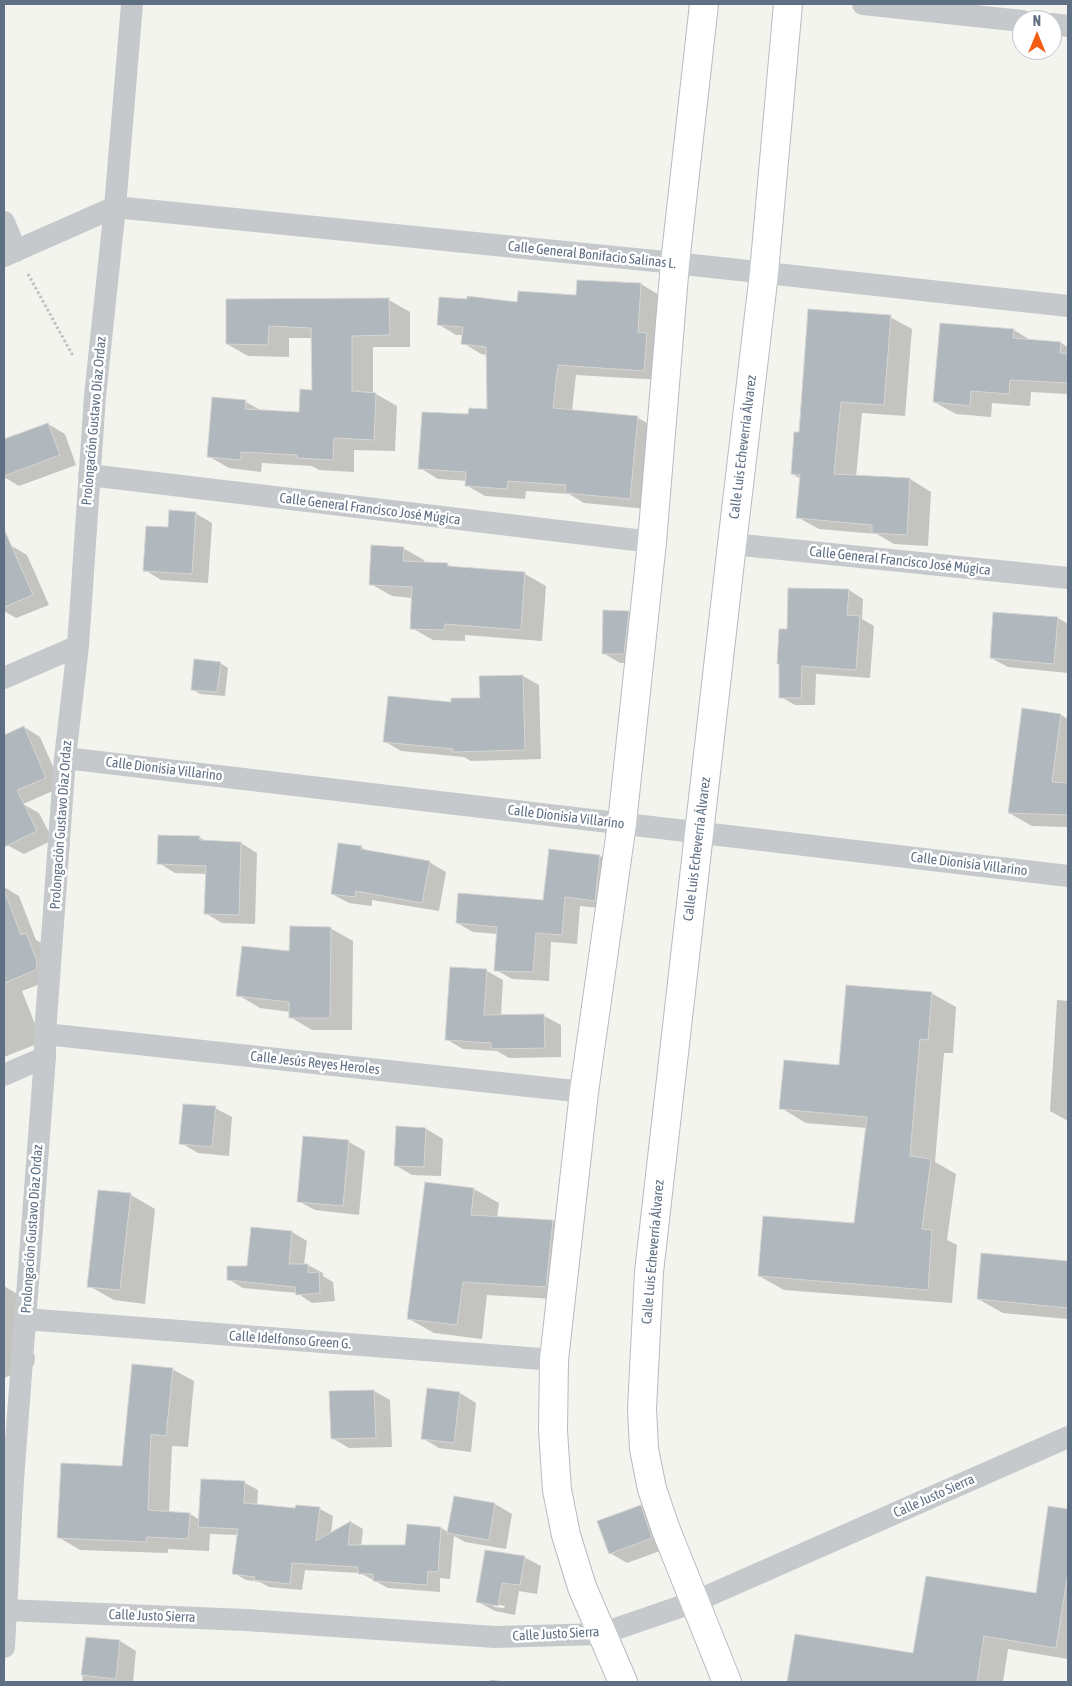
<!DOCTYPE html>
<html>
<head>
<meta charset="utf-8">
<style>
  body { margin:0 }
  #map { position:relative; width:1072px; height:1686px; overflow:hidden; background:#f4f4ef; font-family:"Asap Condensed",sans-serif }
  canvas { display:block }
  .frame { position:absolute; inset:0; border:5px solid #607084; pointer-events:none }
  .north { position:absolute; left:1012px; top:10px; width:50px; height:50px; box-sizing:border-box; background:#fff; border:1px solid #bfc6ce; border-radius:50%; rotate:0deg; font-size:14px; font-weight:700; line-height:20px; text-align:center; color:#607084 }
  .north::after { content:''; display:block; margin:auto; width:18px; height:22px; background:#f35c11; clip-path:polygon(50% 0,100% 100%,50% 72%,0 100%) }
</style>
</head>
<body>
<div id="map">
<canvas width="1072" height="1686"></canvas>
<div class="frame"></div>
<div class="north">N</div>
</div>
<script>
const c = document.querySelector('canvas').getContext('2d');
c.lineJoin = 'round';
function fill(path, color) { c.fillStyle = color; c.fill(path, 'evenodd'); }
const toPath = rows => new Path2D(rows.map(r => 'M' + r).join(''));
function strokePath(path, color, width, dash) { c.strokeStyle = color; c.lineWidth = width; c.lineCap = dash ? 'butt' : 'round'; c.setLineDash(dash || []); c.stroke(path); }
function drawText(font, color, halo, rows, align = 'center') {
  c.font = font + ' "Asap Condensed",sans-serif'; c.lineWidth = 5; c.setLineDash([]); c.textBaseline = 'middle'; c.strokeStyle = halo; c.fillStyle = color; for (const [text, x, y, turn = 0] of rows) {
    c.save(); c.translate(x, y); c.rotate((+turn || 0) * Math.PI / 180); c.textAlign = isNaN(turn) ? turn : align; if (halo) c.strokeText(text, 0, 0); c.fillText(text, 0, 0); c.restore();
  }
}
const shadow = toPath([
  [641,284,659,295,662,380,576,375,572,411,638,418,656,428,648,509,584,503,569,494,526,491,525,499,485,496,466,485,467,481,438,479,420,468,469,416,489,410,488,355,481,354,463,343,464,335,456,335,438,324,518,303,578,297],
  [389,300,410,312,410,347,373,347,373,394,376,394,397,406,395,451,354,450,354,472,319,470,312,466,262,463,261,472,229,468,208,456,246,402,262,411,300,414,313,391,312,338,289,338,289,357,248,356,227,344,228,301],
  [890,317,912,329,905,416,862,413,856,477,910,479,931,492,928,546,894,544,877,534,819,529,797,517,801,479,792,474,800,434],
  [1014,330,1032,341,1061,343,1068,347,1068,394,1031,392,1030,406,992,403,991,417,956,414,934,402],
  [48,424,65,434,76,465,19,486,4,477,4,440],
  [195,513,212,523,208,583,161,580,145,570,169,528],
  [10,545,27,555,49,605,16,618,4,611,4,548],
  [403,548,424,560,424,563,447,564,453,568,525,574,546,586,542,641,465,635,465,641,433,640,412,628,413,598,392,596,371,584],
  [849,590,863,599,862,619,874,626,870,678,816,674,815,705,795,705,781,697,788,630],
  [629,612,645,622,641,663,620,663,603,653],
  [1058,618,1068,624,1068,673,1008,667,991,658],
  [220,663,228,668,225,696,200,694,192,689],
  [523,676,539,685,541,759,471,761,464,757,401,751,384,741,453,703,481,699],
  [1023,710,1061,715,1068,719,1068,827,1032,826,1009,813],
  [24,727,40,737,62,787,23,804,7,794,4,786,4,736],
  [23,804,39,813,53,840,24,854,7,845,4,838,4,813],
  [199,837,207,842,241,843,257,853,255,924,222,923,205,913,207,874,175,873,159,863],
  [361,847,369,852,429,862,446,872,439,911,372,900,372,906,349,903,332,894],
  [600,856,615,865,610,909,580,906,577,944,551,942,549,981,512,979,496,970,498,934,473,932,457,923,544,902],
  [4,887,19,896,36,940,43,944,53,979,22,991,42,1042,4,1057],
  [330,928,353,941,352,1030,312,1030,290,1017,290,1012,260,1008,238,995,291,953],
  [487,971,503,980,501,1016,544,1016,561,1025,561,1057,509,1058,497,1051,463,1049,446,1039],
  [931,993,956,1007,953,1053,944,1053,935,1162,956,1174,947,1240,957,1245,952,1303,784,1290,759,1276,855,1225,867,1128,806,1123,781,1108,840,1066],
  [1057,1000,1068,1001,1068,1121,1050,1111],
  [215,1108,232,1117,229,1156,198,1153,181,1143],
  [426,1129,443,1139,441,1176,412,1175,395,1165],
  [349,1142,365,1151,359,1215,315,1210,298,1201],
  [426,1183,474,1189,499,1203,497,1218,553,1221,578,1235,571,1300,487,1295,482,1339,434,1333,409,1319],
  [131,1195,155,1209,145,1304,114,1300,89,1286],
  [292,1232,307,1241,304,1265,308,1265,323,1273,323,1276,333,1282,335,1301,312,1303,297,1293,243,1288,228,1279,248,1267],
  [982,1254,1068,1262,1068,1319,1003,1313,978,1299],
  [4,1286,24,1298,37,1328,37,1331,26,1336,35,1357,34,1365,4,1378],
  [172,1369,194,1381,188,1447,172,1446,169,1513,190,1514,200,1520,245,1483,258,1490,257,1506,296,1510,297,1506,320,1509,333,1516,331,1534,351,1522,363,1529,361,1547,406,1547,408,1525,441,1528,448,1532,455,1498,495,1504,512,1514,506,1549,465,1542,454,1536,450,1579,440,1578,440,1592,388,1588,360,1573,305,1570,302,1590,269,1587,260,1582,246,1580,234,1573,239,1535,210,1534,209,1551,168,1549,168,1553,80,1550,58,1537,123,1468],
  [374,1391,390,1400,392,1447,349,1448,332,1438],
  [460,1393,476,1403,471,1452,439,1448,422,1438],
  [641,1506,657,1516,668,1548,627,1563,610,1553],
  [1049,1507,1068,1510,1068,1659,1008,1649,1003,1682,788,1682,796,1635,914,1654,1037,1594],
  [524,1557,541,1566,537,1594,519,1591,515,1615,495,1611,478,1602],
  [494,1604,505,1606,504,1608,494,1607],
  [87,1638,120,1641,136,1651,133,1682,82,1682],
  [490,1680,515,1682,490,1682]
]);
const building = toPath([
  [577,280,641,283,638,332,647,333,644,371,558,365,553,408,638,416,630,499,565,493,566,485,508,481,507,489,465,486,466,472,418,469,422,412,468,414,469,408,487,409,486,347,461,344,463,327,437,325,439,297,467,299,467,296,517,302,518,291,576,295,577,280],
  [389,298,390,335,352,336,352,391,376,393,374,440,334,438,333,460,297,458,297,455,241,452,241,460,207,457,212,397,246,400,245,409,299,412,300,389,312,390,311,328,269,326,268,345,226,344,226,299,389,298],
  [808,309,891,315,884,405,841,402,834,474,910,478,907,535,872,533,872,525,796,518,800,475,791,474,794,432,799,432,808,309],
  [940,323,1014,329,1013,338,1061,342,1060,353,1068,354,1068,383,1010,380,1009,394,971,391,970,406,933,402,940,323],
  [48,423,60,455,4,476,4,439,48,423],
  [169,510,196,512,192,574,143,571,146,526,168,527,169,510],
  [4,529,33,595,4,607,4,529],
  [371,545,404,547,403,561,448,563,447,566,525,572,521,630,445,624,444,630,410,629,412,587,369,585,371,545],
  [788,588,849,589,847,615,860,616,856,670,802,666,801,698,779,698,779,664,777,664,779,629,787,629,788,588],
  [603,610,629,611,624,654,602,654,603,610],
  [993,612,1058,617,1054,664,990,658,993,612],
  [194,659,221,662,217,692,191,690,194,659],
  [523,675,525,750,453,752,453,749,383,742,388,696,451,702,451,698,480,698,479,676,523,675],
  [1022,708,1061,714,1052,782,1068,783,1068,815,1008,813,1022,708],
  [24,726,46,778,17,790,37,831,4,847,4,735,24,726],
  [158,835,200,836,199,840,241,842,239,915,204,914,206,866,157,864,158,835],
  [338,843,362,846,361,849,430,861,422,903,356,891,355,897,331,894,338,843],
  [549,849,600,855,595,901,565,897,562,935,536,933,533,972,494,971,497,927,456,923,458,893,543,900,549,849],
  [4,895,6,895,21,935,26,933,37,961,36,970,4,983,4,895],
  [290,926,331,927,330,1018,289,1018,289,1002,236,996,242,946,289,951,290,926],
  [450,967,487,969,484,1015,544,1014,545,1048,491,1049,491,1043,445,1040,450,967],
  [846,985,932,992,928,1040,920,1039,910,1156,931,1159,922,1229,932,1230,928,1290,758,1276,763,1216,854,1223,867,1117,779,1109,784,1060,839,1065,846,985],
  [183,1104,216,1106,212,1147,179,1144,183,1104],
  [396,1126,426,1128,424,1167,394,1166,396,1126],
  [303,1136,349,1140,343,1206,297,1202,303,1136],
  [425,1182,474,1188,471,1215,553,1220,546,1287,463,1282,457,1325,407,1319,425,1182],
  [98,1190,131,1193,120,1290,87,1287,98,1190],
  [251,1227,292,1231,289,1264,308,1264,308,1273,319,1272,320,1293,296,1295,295,1287,227,1280,227,1266,247,1266,251,1227],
  [981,1253,1068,1261,1068,1308,977,1299,981,1253],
  [132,1364,173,1368,166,1436,151,1434,148,1510,190,1513,188,1539,147,1537,146,1542,57,1538,61,1463,122,1466,132,1364],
  [427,1388,460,1392,454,1443,421,1439,427,1388],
  [374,1390,376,1438,331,1439,329,1391,374,1390],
  [201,1479,245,1481,244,1503,295,1508,296,1505,320,1507,316,1541,351,1521,348,1545,405,1545,407,1524,441,1527,438,1572,428,1571,427,1585,373,1581,373,1574,358,1574,358,1567,292,1563,290,1584,254,1580,255,1577,232,1574,238,1529,198,1527,201,1479],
  [454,1496,495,1503,489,1540,447,1533,454,1496],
  [641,1505,652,1538,609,1554,597,1521,641,1505],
  [1048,1506,1068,1509,1068,1572,1056,1648,984,1636,977,1682,787,1682,795,1634,913,1653,926,1576,1036,1593,1048,1506],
  [485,1550,525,1556,520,1585,502,1583,498,1606,476,1602,485,1550],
  [86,1637,120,1640,116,1679,81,1675,86,1637]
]);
const path = toPath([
  [28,274,73,356]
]);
const street = toPath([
  [863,4,1022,21],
  [1052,24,1068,26],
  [4,222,16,251],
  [4,256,115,207,675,263,1068,306],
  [89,475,652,542],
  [732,544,1068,578],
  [4,678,78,646],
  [65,758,1068,876],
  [45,1034,584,1092],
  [4,1075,45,1057],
  [25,1319,554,1360],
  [6,1610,246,1620,495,1637,601,1634,694,1602,1068,1437],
  [4,1647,13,1480,45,1057,45,1034,65,758,78,646,95,396,115,207,132,4]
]);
const secondary = toPath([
  [623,1682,582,1587,566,1535,557,1490,553,1431,554,1360,584,1092,622,823,652,542,675,263,704,4],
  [727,1682,666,1530,652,1489,644,1449,642,1409,649,1272,732,544,764,273,788,4]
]);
const streetNames = [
  ["Calle General Bonifacio Salinas L.",592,255,6],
  ["Prolongación Gustavo Díaz Ordaz",94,421,-85],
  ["Calle Luis Echeverría Álvarez",743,447,-83],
  ["Calle General Francisco José Múgica",370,509,7],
  ["Calle General Francisco José Múgica",900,561,6],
  ["Calle Dionisia Villarino",164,769,7],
  ["Calle Dionisia Villarino",566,817,7],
  ["Prolongación Gustavo Díaz Ordaz",61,825,-86],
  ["Calle Luis Echeverría Álvarez",697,849,-83],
  ["Calle Dionisia Villarino",969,864,7],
  ["Calle Jesús Reyes Heroles",315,1063,6],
  ["Prolongación Gustavo Díaz Ordaz",32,1229,-86],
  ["Calle Luis Echeverría Álvarez",653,1252,-85],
  ["Calle Idelfonso Green G.",290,1340,4],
  ["Calle Justo Sierra",934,1496,-24],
  ["Calle Justo Sierra",152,1616,2],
  ["Calle Justo Sierra",556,1634,-3]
];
fill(shadow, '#0003');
fill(building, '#b0b7bd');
strokePath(building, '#d5d5d2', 1);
strokePath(secondary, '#b7bbc1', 30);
strokePath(path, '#bec0c2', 3, [2.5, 2.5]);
strokePath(street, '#c6c9cc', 22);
strokePath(secondary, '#fff', 28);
drawText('14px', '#607084', '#fff', streetNames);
</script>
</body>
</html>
